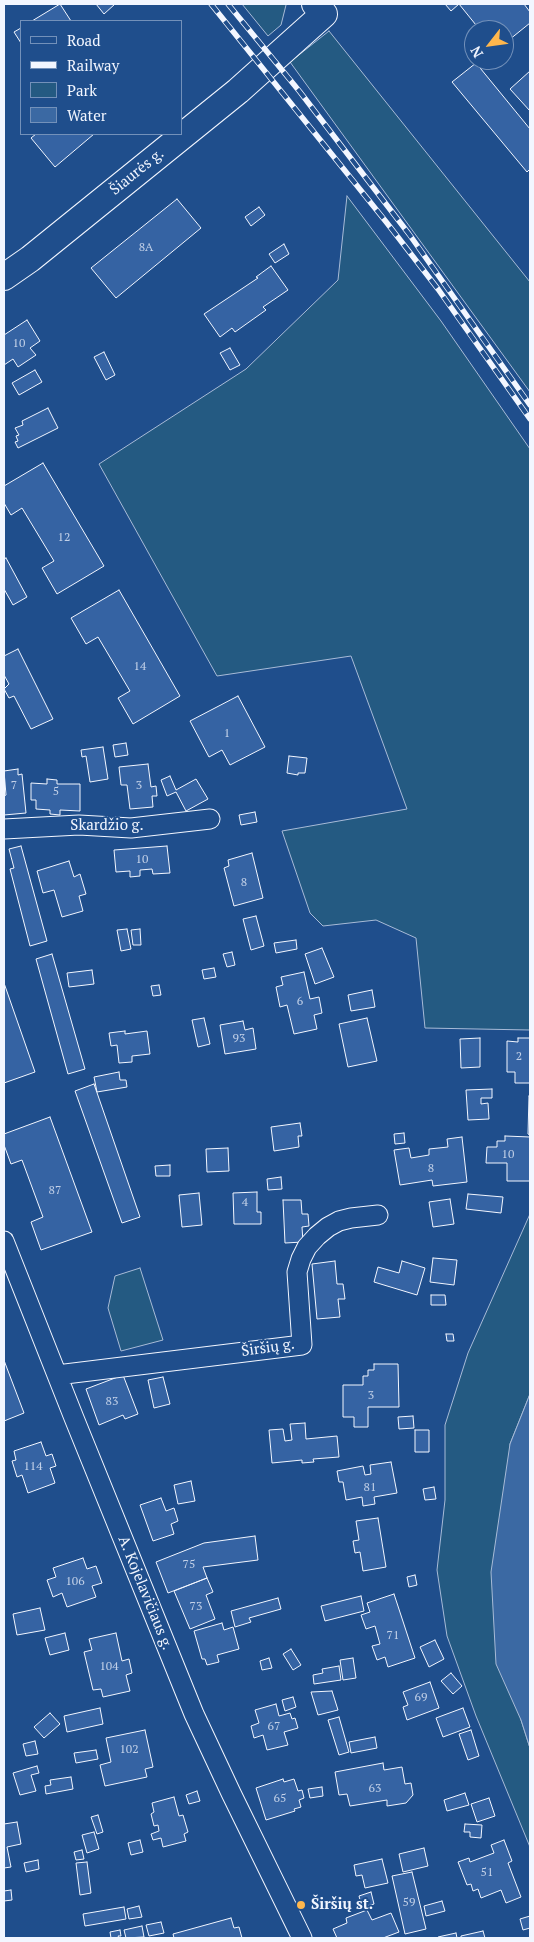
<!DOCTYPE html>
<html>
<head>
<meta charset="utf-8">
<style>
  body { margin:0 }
  #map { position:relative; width:534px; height:1942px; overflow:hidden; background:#1f4e8c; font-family:"PT Serif",serif }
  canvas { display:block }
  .frame { position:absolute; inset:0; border:5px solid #f2f6ff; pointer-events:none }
  .legend { position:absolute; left:20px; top:20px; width:162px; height:115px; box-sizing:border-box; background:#1f4e8c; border:1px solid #7391ba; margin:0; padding:6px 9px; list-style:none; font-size:15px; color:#f2f6ff }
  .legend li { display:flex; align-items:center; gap:10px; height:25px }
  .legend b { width:25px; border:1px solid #7391ba }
  .north { position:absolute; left:464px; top:20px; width:50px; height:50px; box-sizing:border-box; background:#1f4e8c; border:1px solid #7391ba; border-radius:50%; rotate:240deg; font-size:14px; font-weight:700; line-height:20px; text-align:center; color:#f2f6ff }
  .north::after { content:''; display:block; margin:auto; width:18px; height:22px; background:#ffb74d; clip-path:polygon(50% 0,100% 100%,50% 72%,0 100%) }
</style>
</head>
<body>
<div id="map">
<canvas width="534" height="1942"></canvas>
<div class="frame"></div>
<ul class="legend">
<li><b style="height:6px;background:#1f4e8c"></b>Road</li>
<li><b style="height:6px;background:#f2f6ff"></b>Railway</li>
<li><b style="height:14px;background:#245a82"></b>Park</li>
<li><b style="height:14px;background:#3b69a3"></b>Water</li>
</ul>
<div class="north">N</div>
</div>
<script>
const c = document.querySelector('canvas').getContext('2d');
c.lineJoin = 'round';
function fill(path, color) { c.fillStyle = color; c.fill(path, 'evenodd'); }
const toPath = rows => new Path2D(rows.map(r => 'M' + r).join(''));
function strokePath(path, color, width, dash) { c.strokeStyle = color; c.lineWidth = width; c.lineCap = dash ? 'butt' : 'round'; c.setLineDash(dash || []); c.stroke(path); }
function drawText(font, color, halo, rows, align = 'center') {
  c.font = font + ' "PT Serif",serif'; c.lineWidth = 4; c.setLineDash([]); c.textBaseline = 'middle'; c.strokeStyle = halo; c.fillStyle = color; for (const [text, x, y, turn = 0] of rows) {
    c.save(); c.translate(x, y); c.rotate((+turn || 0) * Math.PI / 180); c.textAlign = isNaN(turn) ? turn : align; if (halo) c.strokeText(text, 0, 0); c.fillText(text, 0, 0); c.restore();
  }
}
const green = toPath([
  [242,4,286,4,286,5,281,25,268,36,242,4],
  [329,31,530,282,530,392,290,62,329,31],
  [347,196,441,321,530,449,530,1030,425,1028,416,938,376,920,323,926,310,913,282,831,407,809,351,656,217,676,99,464,246,369,338,280,347,196],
  [530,1214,530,1394,510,1444,521,1720,530,1748,530,1847,476,1716,447,1636,437,1570,445,1500,445,1425,468,1353,530,1214],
  [140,1268,163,1340,121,1351,108,1308,115,1276,140,1268]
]);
const water = toPath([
  [530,1394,530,1748,521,1720,496,1664,491,1572,510,1444,530,1394]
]);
const building = toPath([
  [60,4,71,21,32,21,60,4],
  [96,4,115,4,104,14,96,4],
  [445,4,524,4,530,12,530,23,504,44,504,30,480,30,459,4,451,11,445,4],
  [21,28,21,43,14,32,21,28],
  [476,63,530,129,530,169,527,172,452,82,476,63],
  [530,71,530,111,510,89,530,71],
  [36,134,94,134,55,167,31,138,36,134],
  [177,199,201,228,116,298,91,268,177,199],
  [259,207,265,215,251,226,245,217,259,207],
  [284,244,289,254,275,263,269,254,284,244],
  [271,266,288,290,263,307,266,310,235,332,232,328,220,337,204,314,258,278,256,277,271,266],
  [27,320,40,341,30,348,36,355,18,367,13,359,4,365,4,335,27,320],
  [230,348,240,365,230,370,220,353,230,348],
  [104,352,115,375,106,380,94,357,104,352],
  [35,370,42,382,19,395,12,383,35,370],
  [48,408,58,428,18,448,15,442,18,441,16,436,19,435,15,428,23,425,22,421,48,408],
  [43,463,104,566,57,594,42,568,54,561,22,508,11,515,4,503,4,486,43,463],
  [6,558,27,597,13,605,4,589,4,559,6,558],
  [119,590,180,696,133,724,118,698,130,691,98,637,86,644,71,618,119,590],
  [18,649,53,719,31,729,14,696,9,698,4,689,9,684,4,675,4,656,18,649],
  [238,696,265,747,230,765,222,750,209,757,190,721,238,696],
  [126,743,128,755,115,757,113,745,126,743],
  [103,747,108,779,90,782,86,756,82,757,81,750,103,747],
  [289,756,307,758,305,773,298,773,298,775,287,773,289,756],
  [148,764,151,787,156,786,157,796,152,796,153,807,130,809,127,785,121,785,119,767,148,764],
  [18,769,18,775,22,774,26,813,4,815,4,796,6,795,4,771,18,769],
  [170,776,176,790,196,779,208,799,186,811,176,792,167,796,161,780,170,776],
  [47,779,57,780,57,784,80,784,80,811,60,810,60,815,50,814,50,810,36,809,36,800,31,800,31,783,47,784,47,779],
  [255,812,257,822,241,825,239,815,255,812],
  [21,846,47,941,30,946,10,869,14,868,9,849,21,846],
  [167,846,170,873,153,874,152,869,140,870,140,876,130,877,130,871,116,872,114,850,167,846],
  [252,853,263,898,234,906,224,868,229,866,228,860,252,853],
  [69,861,74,877,80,874,86,894,79,896,83,911,62,917,54,890,43,893,37,871,69,861],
  [256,916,264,946,251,950,243,919,256,916],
  [127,929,131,949,121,951,117,930,127,929],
  [140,929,141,945,133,945,131,930,140,929],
  [296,940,297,949,276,953,274,943,296,940],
  [322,948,334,977,315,984,305,954,322,948],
  [232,952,235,965,227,967,223,954,232,952],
  [52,954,85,1069,68,1074,36,959,52,954],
  [214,968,216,977,204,979,202,970,214,968],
  [92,970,94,984,69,987,67,973,92,970],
  [304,972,310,999,319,997,322,1013,314,1015,317,1029,294,1034,287,1005,280,1007,276,987,283,985,281,977,304,972],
  [4,983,35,1072,4,1083,4,983],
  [159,985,161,995,153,996,151,986,159,985],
  [372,990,375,1007,351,1011,348,995,372,990],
  [204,1018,210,1044,198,1047,192,1020,204,1018],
  [367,1018,377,1061,348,1067,339,1024,367,1018],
  [243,1021,245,1030,253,1028,256,1049,225,1054,220,1025,243,1021],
  [125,1031,125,1034,147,1031,150,1054,132,1056,132,1062,119,1063,117,1045,111,1046,109,1033,125,1031],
  [480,1038,480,1067,461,1068,460,1039,480,1038],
  [518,1038,530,1038,530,1083,515,1083,515,1072,507,1072,507,1041,518,1042,518,1038],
  [119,1072,120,1080,126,1080,127,1087,97,1092,94,1077,119,1072],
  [94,1084,140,1217,122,1223,75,1091,94,1084],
  [492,1089,492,1098,481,1098,481,1104,488,1103,489,1119,468,1120,466,1090,492,1089],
  [529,1096,530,1096,530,1135,528,1134,529,1096],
  [50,1117,92,1232,41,1250,31,1222,43,1217,22,1160,11,1164,4,1145,4,1134,50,1117],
  [300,1123,302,1136,298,1136,299,1147,274,1151,271,1127,300,1123],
  [404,1133,405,1143,395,1144,394,1134,404,1133],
  [505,1136,530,1137,530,1181,507,1181,507,1163,486,1163,487,1147,497,1147,497,1141,505,1141,505,1136],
  [462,1137,467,1182,433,1186,432,1180,400,1185,394,1150,409,1148,411,1158,429,1155,429,1149,448,1147,447,1139,462,1137],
  [228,1148,229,1171,207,1172,206,1149,228,1148],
  [170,1165,170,1176,156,1176,155,1166,170,1165],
  [281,1177,282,1189,268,1190,267,1179,281,1177],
  [257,1192,257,1212,261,1212,261,1224,234,1224,233,1193,257,1192],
  [199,1193,202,1225,182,1227,179,1195,199,1193],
  [468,1194,503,1197,501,1213,466,1209,468,1194],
  [450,1199,454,1224,433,1227,429,1202,450,1199],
  [283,1200,301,1200,302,1214,308,1214,309,1226,302,1227,303,1242,285,1243,283,1200],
  [433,1258,457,1260,454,1285,430,1282,433,1258],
  [335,1261,337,1284,343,1284,345,1299,338,1299,340,1317,317,1319,312,1264,335,1261],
  [402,1261,425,1268,417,1295,374,1282,378,1267,399,1273,402,1261],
  [431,1295,445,1295,446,1305,431,1305,431,1295],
  [446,1334,453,1334,454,1341,447,1341,446,1334],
  [5,1363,24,1413,4,1421,4,1364,5,1363],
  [374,1364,398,1364,399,1407,368,1407,368,1427,354,1427,354,1417,343,1417,343,1385,363,1385,363,1376,368,1376,368,1370,374,1370,374,1364],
  [123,1375,138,1414,125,1419,123,1415,99,1425,86,1389,123,1375],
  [163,1377,170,1404,154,1408,148,1380,163,1377],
  [413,1416,414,1428,399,1429,398,1417,413,1416],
  [305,1423,306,1439,337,1436,339,1457,313,1459,314,1462,302,1463,302,1460,272,1463,269,1430,283,1429,285,1441,292,1440,290,1424,305,1423],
  [415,1430,429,1430,429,1452,415,1452,415,1430],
  [41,1442,46,1456,52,1454,56,1466,50,1468,55,1483,28,1493,22,1475,17,1477,12,1461,16,1460,14,1451,41,1442],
  [391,1462,397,1493,374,1497,375,1504,363,1506,362,1497,346,1500,343,1482,339,1482,337,1471,363,1466,365,1475,371,1474,370,1465,391,1462],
  [191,1481,195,1501,178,1504,174,1485,191,1481],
  [434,1487,436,1499,425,1500,423,1489,434,1487],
  [161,1498,166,1511,174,1508,178,1521,171,1524,174,1534,153,1541,140,1505,161,1498],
  [378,1518,386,1567,363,1571,360,1552,355,1553,353,1541,359,1540,356,1521,378,1518],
  [255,1536,258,1560,203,1567,207,1578,168,1593,156,1562,204,1543,255,1536],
  [83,1558,87,1569,96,1566,102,1583,92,1586,96,1597,67,1607,62,1593,53,1597,47,1580,56,1577,53,1568,83,1558],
  [415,1575,417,1585,409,1587,407,1577,415,1575],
  [207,1578,213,1592,206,1595,215,1619,190,1629,174,1591,207,1578],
  [394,1594,415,1658,388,1667,385,1657,377,1660,372,1646,380,1644,375,1626,366,1629,361,1615,370,1612,367,1603,394,1594],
  [361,1596,364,1611,325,1621,321,1606,361,1596],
  [278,1598,281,1609,249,1618,251,1622,235,1627,231,1611,278,1598],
  [40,1608,45,1630,17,1635,13,1614,40,1608],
  [222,1623,224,1630,233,1627,239,1649,217,1655,219,1662,207,1665,205,1659,202,1659,194,1631,222,1623],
  [65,1633,69,1650,50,1655,45,1638,65,1633],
  [116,1633,122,1661,129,1659,132,1673,126,1675,130,1691,103,1697,101,1689,93,1690,84,1652,92,1650,89,1639,116,1633],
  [435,1640,444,1659,429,1667,420,1647,435,1640],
  [291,1649,301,1665,293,1670,283,1654,291,1649],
  [269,1658,272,1668,262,1670,260,1661,269,1658],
  [353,1658,356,1678,343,1680,340,1660,353,1658],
  [339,1666,341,1680,314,1684,313,1675,323,1673,322,1669,339,1666],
  [451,1673,462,1686,453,1694,441,1681,451,1673],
  [430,1682,439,1708,407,1720,403,1707,408,1705,403,1692,430,1682],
  [332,1691,338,1710,318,1715,311,1692,332,1691],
  [293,1697,296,1707,285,1711,282,1700,293,1697],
  [276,1704,279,1716,290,1713,292,1719,295,1718,298,1728,284,1732,288,1745,267,1750,263,1735,254,1738,251,1726,259,1723,255,1710,276,1704],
  [100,1708,103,1724,67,1732,64,1716,100,1708],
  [463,1708,470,1727,443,1737,436,1718,463,1708],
  [50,1713,60,1724,44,1738,34,1727,50,1713],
  [339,1717,349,1752,339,1755,328,1720,339,1717],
  [145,1730,153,1767,145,1769,147,1777,105,1786,100,1765,111,1762,106,1738,145,1730],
  [471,1730,479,1756,468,1760,459,1734,471,1730],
  [375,1737,377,1748,351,1753,349,1742,375,1737],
  [35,1741,38,1754,26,1756,23,1744,35,1741],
  [96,1750,98,1759,76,1763,74,1753,96,1750],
  [383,1763,384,1770,402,1767,405,1784,411,1783,413,1795,406,1803,387,1806,387,1800,350,1806,347,1794,339,1795,335,1772,383,1763],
  [37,1766,39,1773,31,1775,36,1791,20,1795,13,1773,37,1766],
  [71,1777,73,1789,46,1794,45,1786,51,1785,50,1780,71,1777],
  [283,1779,284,1782,294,1779,298,1791,302,1790,304,1798,299,1800,301,1807,294,1809,295,1811,266,1820,256,1788,283,1779],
  [322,1787,323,1796,310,1798,308,1789,322,1787],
  [197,1791,200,1801,189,1804,186,1795,197,1791],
  [465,1793,469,1805,447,1811,444,1800,465,1793],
  [174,1797,179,1816,183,1815,188,1832,184,1834,186,1841,163,1847,161,1838,153,1840,151,1834,159,1831,158,1825,154,1826,151,1814,154,1812,152,1803,174,1797],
  [489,1798,495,1816,477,1822,471,1804,489,1798],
  [98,1815,103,1832,97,1834,91,1817,98,1815],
  [17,1822,21,1844,7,1847,11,1867,4,1868,4,1824,17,1822],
  [465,1824,482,1825,481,1838,470,1837,470,1832,464,1832,465,1824],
  [94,1832,99,1849,87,1853,82,1835,94,1832],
  [140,1840,143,1852,131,1855,128,1843,140,1840],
  [504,1840,512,1861,508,1863,521,1897,506,1903,501,1890,481,1898,478,1889,473,1891,471,1884,467,1885,458,1862,469,1858,470,1862,494,1853,491,1845,504,1840],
  [424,1848,428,1866,403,1872,399,1854,424,1848],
  [82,1850,84,1859,76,1860,74,1852,82,1850],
  [382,1859,388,1883,365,1888,362,1875,356,1876,354,1865,382,1859],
  [38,1860,39,1869,26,1872,24,1863,38,1860],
  [87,1862,91,1893,80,1895,76,1863,87,1862],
  [412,1872,426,1929,405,1934,392,1876,412,1872],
  [11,1890,12,1900,4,1901,4,1891,11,1890],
  [371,1892,374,1904,362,1908,359,1896,371,1892],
  [442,1901,445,1911,426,1916,424,1906,442,1901],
  [139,1906,142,1917,129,1919,127,1909,139,1906],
  [124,1907,126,1919,85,1926,83,1914,124,1907],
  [367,1910,372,1920,391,1913,399,1932,383,1938,337,1938,333,1929,347,1923,346,1918,367,1910],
  [530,1916,530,1928,523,1930,520,1919,530,1916],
  [231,1918,234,1928,239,1927,242,1938,174,1938,173,1934,231,1918],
  [161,1922,164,1933,149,1936,146,1925,161,1922],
  [142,1926,144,1937,126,1938,124,1930,142,1926],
  [120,1930,121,1936,118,1936,119,1938,111,1938,110,1932,120,1930],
  [483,1931,485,1938,461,1938,461,1936,483,1931],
  [456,1933,457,1938,439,1938,438,1937,456,1933]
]);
const minor = toPath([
  [4,829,79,825,131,828,210,819],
  [4,1241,74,1418,194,1714,231,1793,302,1938],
  [57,1375,302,1345,297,1272,301,1259,307,1247,317,1236,328,1227,339,1221,351,1218,378,1215]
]);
const secondary = toPath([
  [4,277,30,259,238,91,324,14,315,4]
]);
const rail = toPath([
  [211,4,387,223,438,289,530,419],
  [228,4,300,92,409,234,530,405]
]);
const markers = [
  [301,1905,5,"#ffb74d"]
];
const numberNames = [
  ["8A",146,248],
  ["10",19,344],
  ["12",64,538],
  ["14",140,667],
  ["1",227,734],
  ["7",14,786],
  ["3",139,786],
  ["5",56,792],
  ["10",142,860],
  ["8",244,883],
  ["6",300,1002],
  ["93",239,1039],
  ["2",519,1057],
  ["10",508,1155],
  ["8",431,1169],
  ["87",55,1191],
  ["4",245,1203],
  ["3",371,1396],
  ["83",112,1402],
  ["114",33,1467],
  ["81",370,1488],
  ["75",189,1565],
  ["106",75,1582],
  ["73",196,1607],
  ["71",393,1636],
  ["104",109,1667],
  ["69",421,1698],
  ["67",274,1727],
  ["102",129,1750],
  ["63",375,1789],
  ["65",280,1799],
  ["51",487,1873],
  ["59",409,1903]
];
const streetNames = [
  ["Šiaurės g.",137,172,-39],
  ["Skardžio g.",107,826],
  ["Širšių g.",268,1348,-8],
  ["A. Kojelavičiaus g.",145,1593,68]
];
const poiNames = [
  ["Širšių st.",311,1905]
];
fill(green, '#245a82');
strokePath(green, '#a8bbd7', 1);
fill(water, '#3b69a3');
strokePath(water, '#a8bbd7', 1);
fill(building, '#3563a3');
strokePath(building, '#f2f6ff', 1);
strokePath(minor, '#f2f6ff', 21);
strokePath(secondary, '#f2f6ff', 28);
strokePath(minor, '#1f4e8c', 19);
strokePath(secondary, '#1f4e8c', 26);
strokePath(rail, '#f2f6ff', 5.5);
strokePath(rail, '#1f4e8c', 4, [11]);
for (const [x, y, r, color] of markers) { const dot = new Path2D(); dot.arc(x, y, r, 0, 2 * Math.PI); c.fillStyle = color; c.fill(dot); strokePath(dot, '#1f4e8c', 2); }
drawText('12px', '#c3d1e8', null, numberNames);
drawText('15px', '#f2f6ff', '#1f4e8c', streetNames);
drawText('bold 15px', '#f2f6ff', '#1f4e8c', poiNames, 'left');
</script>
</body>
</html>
